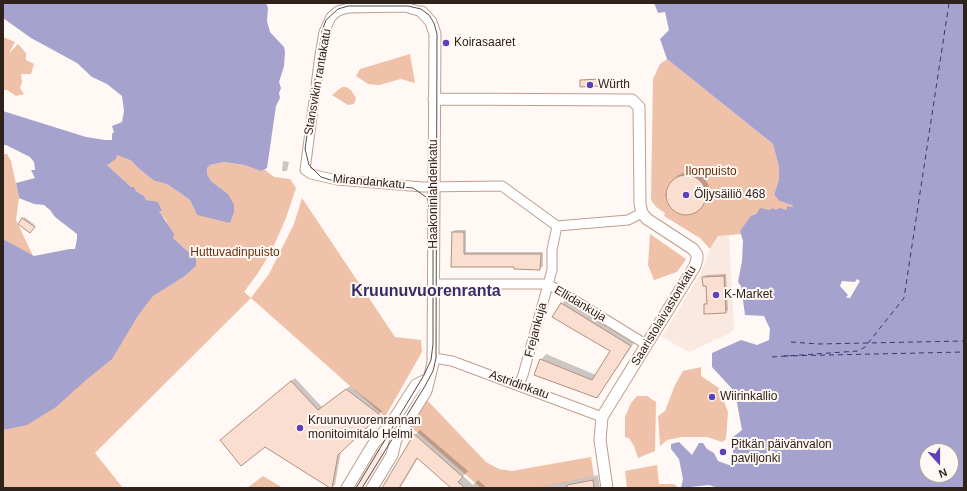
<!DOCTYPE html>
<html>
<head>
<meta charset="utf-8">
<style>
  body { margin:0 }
  #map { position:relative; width:967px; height:491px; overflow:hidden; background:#fff8f4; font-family:Helvetica,sans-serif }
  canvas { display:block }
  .frame { position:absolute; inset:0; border:4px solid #2f221b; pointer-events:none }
  .north { position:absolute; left:919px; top:443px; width:40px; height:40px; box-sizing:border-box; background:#fff8f4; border:1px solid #aca29d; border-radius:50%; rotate:159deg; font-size:11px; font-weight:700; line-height:16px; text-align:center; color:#2f221b }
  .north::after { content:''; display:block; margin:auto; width:14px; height:18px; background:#5c41b9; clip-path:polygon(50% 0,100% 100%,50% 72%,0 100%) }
</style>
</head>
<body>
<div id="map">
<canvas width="967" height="491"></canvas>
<div class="frame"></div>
<div class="north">N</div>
</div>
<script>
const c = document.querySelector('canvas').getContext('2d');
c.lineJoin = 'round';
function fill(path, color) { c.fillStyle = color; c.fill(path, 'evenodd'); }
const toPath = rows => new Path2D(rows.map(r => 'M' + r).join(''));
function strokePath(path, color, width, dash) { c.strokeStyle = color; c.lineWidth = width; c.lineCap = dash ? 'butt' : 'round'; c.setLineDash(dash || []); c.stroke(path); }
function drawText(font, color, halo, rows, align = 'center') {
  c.font = font + ' Helvetica,sans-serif'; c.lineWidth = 4; c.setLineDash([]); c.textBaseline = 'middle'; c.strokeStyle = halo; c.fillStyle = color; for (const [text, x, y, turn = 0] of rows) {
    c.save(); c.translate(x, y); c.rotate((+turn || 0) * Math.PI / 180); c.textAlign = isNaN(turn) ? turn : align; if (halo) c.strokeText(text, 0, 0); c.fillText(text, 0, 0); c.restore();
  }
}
const built = toPath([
  [729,235,734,329,730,333,689,352,662,337,701,273,709,252,718,236],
  [378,448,386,453,363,488,355,488]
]);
const green = toPath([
  [3,37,15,42,9,53,18,44,26,53,26,60,34,64,31,74,21,74,22,82,20,88,24,94,16,96,7,90,3,90],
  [410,54,415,83,401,79,379,85,368,84,356,76,360,69],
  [667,59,773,144,779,167,779,179,774,195,777,198,792,204,793,207,787,206,787,210,769,210,754,214,740,231,741,234,718,236,710,249,700,238,664,216,665,213,656,207,651,200,653,79,660,64],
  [342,87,346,87,351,90,356,98,354,104,348,105,332,95],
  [3,154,7,154,11,161,19,198,16,220,33,256,3,239],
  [117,155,132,161,136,166,149,177,155,181,167,184,190,200,197,215,228,194,211,181,207,174,207,168,210,165,224,162,244,165,261,171,264,169,274,177,290,179,296,188,286,218,272,250,258,273,244,292,251,298,269,274,294,224,302,198,395,337,421,340,422,352,385,417,251,298,95,453,123,488,3,488,3,414,135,301,154,295,185,276,196,266,196,259,173,238,166,220,151,202,146,200,144,196,136,191,134,188,131,187,107,165],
  [650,234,686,259,677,272,654,280,648,265],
  [701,367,701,376,719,388,728,412,726,439,722,442,707,437,682,437,667,440,660,446,658,416,665,411,675,385,683,371],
  [637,396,647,396,656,402,655,451,638,458,634,446,629,438,625,437,625,417,631,403],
  [426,399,486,462,499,469,512,471,591,457,594,476,537,488,481,488,410,426],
  [657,465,659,484,674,484,679,488,627,488,625,471],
  [263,476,283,488,247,488]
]);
const water = toPath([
  [3,3,266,3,268,8,267,21,270,32,284,47,285,52,284,66,279,82,281,88,279,93,280,98,276,106,267,168,261,171,244,165,224,162,210,165,207,168,207,174,211,181,228,194,234,205,234,212,230,223,197,215,190,200,167,184,155,181,149,177,136,166,132,161,117,155,116,159,107,165,131,187,134,187,136,191,144,196,146,200,158,202,162,211,159,211,174,234,173,238,196,259,196,266,185,276,153,296,139,314,112,359,86,380,56,407,27,425,3,430,3,239,34,256,70,249,75,249,77,239,77,234,55,217,50,210,44,205,34,204,19,198,16,183,35,178,31,170,35,170,34,162,30,157,6,145,3,145,3,111,86,137,105,140,112,140,112,134,114,132,112,126,122,122,124,111,122,96,107,84,92,77,77,63,31,38,3,18],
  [654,3,964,3,964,488,718,488,709,485,681,488,683,479,679,459,671,449,671,444,679,442,692,455,699,443,703,443,707,449,714,453,718,461,729,465,732,463,733,452,732,438,742,430,735,392,712,367,712,353,741,340,757,345,769,340,770,329,764,316,745,315,741,286,738,282,742,261,743,241,740,231,751,216,757,213,760,208,769,210,773,208,775,210,780,208,787,210,787,206,793,207,792,205,780,201,774,195,779,179,779,167,773,144,667,59,660,39,669,30,665,12,658,13],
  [927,451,951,451,951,475,927,475]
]);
const pier = toPath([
  [857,279,860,281,850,298,848,298,846,297,848,295,840,286,842,281,855,282]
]);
const shadow = toPath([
  [283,161,289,162,287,171,282,171],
  [683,173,697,173,705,179,709,186,707,200,693,213,678,213,670,207,667,200,668,186,677,176],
  [24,217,35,225,32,230,23,219],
  [455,230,466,230,466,252,543,252,543,266,540,269,515,266,452,266,453,232],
  [726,274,728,310,726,312,705,305,708,302,707,285,703,277,706,275],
  [567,298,636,340,597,397,541,360,546,354,596,375,611,350,562,304],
  [295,378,322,407,350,386,382,411,341,451,335,485,332,488,265,446,224,437],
  [420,430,468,471,463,476,473,485,478,480,487,488,457,488,418,458,400,488,383,488,415,435],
  [598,475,600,488,536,488]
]);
const ferry = toPath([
  [791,342,818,344,964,341],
  [784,356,964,352],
  [772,357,858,351,865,347,904,298,949,3]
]);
const building = toPath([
  [600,79,600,86,580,87,580,80,600,79],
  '666 195a20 20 0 1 1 40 0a20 20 0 1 1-40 0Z',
  [22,218,35,227,30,233,18,224,22,218],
  [452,232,464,232,464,254,541,254,540,270,514,269,514,267,451,267,452,232],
  [724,276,726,313,704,314,704,304,707,304,706,286,703,286,702,277,724,276],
  [561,303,631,346,597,398,534,375,540,359,592,380,610,351,552,317,561,303],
  [291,381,318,410,346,389,380,415,338,455,332,488,330,488,265,447,241,466,220,440,291,381],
  [414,434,463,477,458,482,465,488,451,488,417,458,399,488,382,488,414,434],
  [593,480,594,488,567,488,567,485,593,480]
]);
const minor = toPath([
  [422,12,405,7,348,8,338,11,331,17,324,32,320,55,305,170,311,174,337,180,423,187,502,186,557,226,628,220,642,213],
  [435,284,548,284,647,345],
  [434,358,452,361,602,417],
  [519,385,523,375,552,270,552,250,557,226]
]);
const tertiary = toPath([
  [434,99,632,100,639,107,640,204,642,213,647,219,693,249,697,255,697,259,695,266,602,417,600,440,607,488],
  [347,488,374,443,391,424,416,385,428,379],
  [372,488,392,455,396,439,426,391,433,363,435,34,431,22,422,12]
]);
const tram = toPath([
  [356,488,424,375,431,360,433,344,433,214,430,204,426,197,413,188,334,181,321,177,309,165,305,149,322,31,326,20,338,9,348,6,408,6,421,9,429,15,434,23,437,34,436,358,433,371,425,386,362,488]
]);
const markers = [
  [446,43,4,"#5c41b9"],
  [590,85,4,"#5c41b9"],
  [686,195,4,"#5c41b9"],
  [716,295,4,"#5c41b9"],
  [712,397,4,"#5c41b9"],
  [300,428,4,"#5c41b9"],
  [723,452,4,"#5c41b9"]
];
const poiNames = [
  ["Koirasaaret",454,43],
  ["Würth",598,85],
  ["Öljysäiliö 468",694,195],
  ["K-Market",724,295],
  ["Wiirinkallio",720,397],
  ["Kruunuvuorenrannan",308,421],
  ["monitoimitalo Helmi",308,435],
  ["Pitkän päivänvalon",731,445],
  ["paviljonki",731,459]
];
const streetNames = [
  ["Stansvikin rantakatu",318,82,-80],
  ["Mirandankatu",369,182,5],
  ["Haakoninlahdenkatu",434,194,-90],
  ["Ellidankuja",580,304,31],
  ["Saaristolaivastonkatu",664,316,-59],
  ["Frejankuja",536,330,-75],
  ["Astridinkatu",519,385,20]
];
const parkNames = [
  ["Ilonpuisto",711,172],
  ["Huttuvadinpuisto",235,253]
];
const districtNames = [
  ["Kruunuvuorenranta",426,292]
];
fill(built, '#fae9e0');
fill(green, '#efc1a8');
fill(water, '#a5a2ce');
fill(pier, '#fff8f4');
fill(shadow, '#0003');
strokePath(ferry, '#3e356d', 1, [5, 4]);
fill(building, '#fadecf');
strokePath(building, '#b08f7e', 1);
strokePath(minor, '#bf9e8d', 11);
strokePath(tertiary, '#bf9e8d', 13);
strokePath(minor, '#fff', 9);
strokePath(tertiary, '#fff', 11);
strokePath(tram, '#5a4e48', 1);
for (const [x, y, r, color] of markers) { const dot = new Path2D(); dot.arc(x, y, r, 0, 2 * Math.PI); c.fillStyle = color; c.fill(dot); strokePath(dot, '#fff8f4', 1.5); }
drawText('12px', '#2f221b', '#fff8f4', poiNames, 'left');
drawText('12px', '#2f221b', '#fff8f4', streetNames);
drawText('12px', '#683008', '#fff8f4', parkNames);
drawText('bold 16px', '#372d68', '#fff8f4', districtNames);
</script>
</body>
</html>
